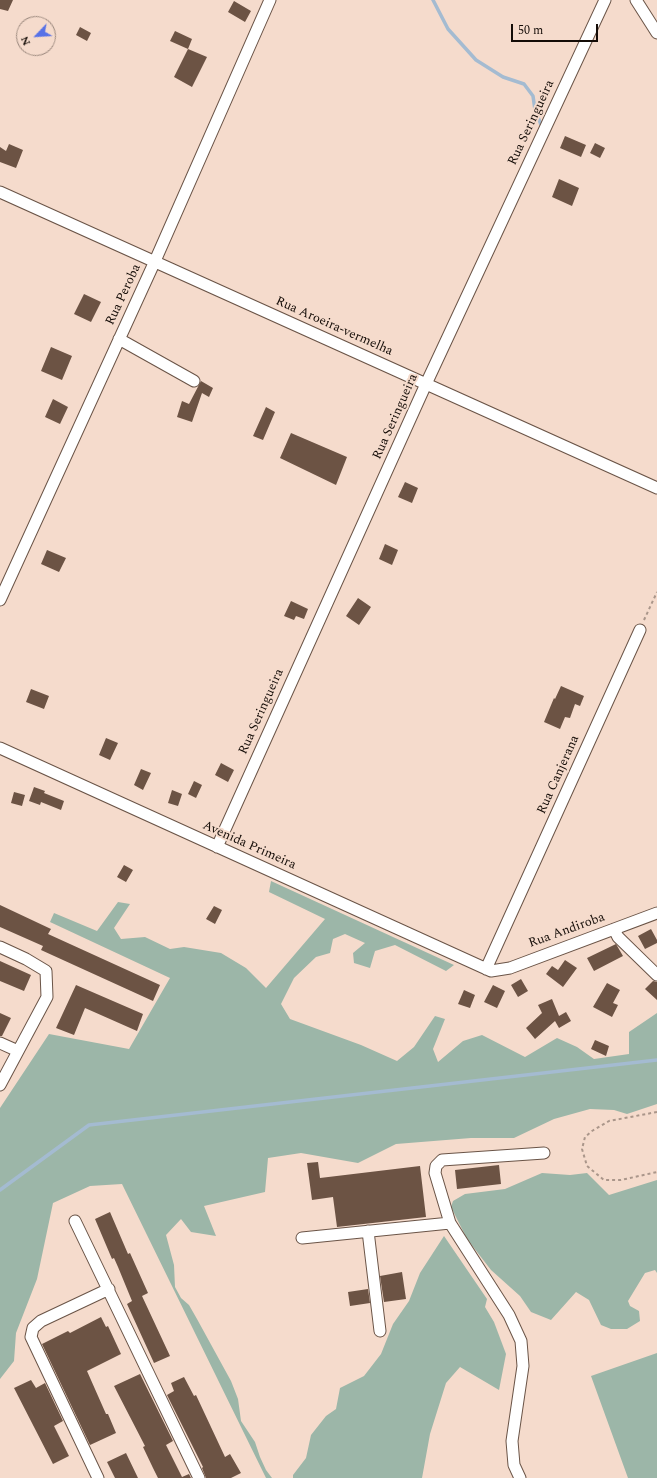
<!DOCTYPE html>
<html>
<head>
<meta charset="utf-8">
<style>
  body { margin:0 }
  #map { position:relative; width:657px; height:1478px; overflow:hidden; background:#f5dbcc; font-family:Spectral,serif }
  canvas { display:block }
  .north { position:absolute; left:16px; top:16px; width:40px; height:40px; box-sizing:border-box; background:#f5dbcc; border:1px solid #9b887d; border-radius:50%; rotate:245deg; font-size:11px; font-weight:700; line-height:16px; text-align:center; color:#140c07 }
  .north::after { content:''; display:block; margin:auto; width:14px; height:18px; background:#5671e7; clip-path:polygon(50% 0,100% 100%,50% 72%,0 100%) }
  .scale { position:absolute; left:511px; top:24px; width:87px; height:18px; box-sizing:border-box; border:2px solid #140c07; border-top:0; padding-left:5px; font-size:12px; line-height:14px; white-space:nowrap; color:#140c07; -webkit-text-stroke:3px #f5dbcc; paint-order:stroke }
</style>
</head>
<body>
<div id="map">
<canvas width="657" height="1478"></canvas>
<div class="north">N</div>
<div class="scale">50 m</div>
</div>
<script>
const c = document.querySelector('canvas').getContext('2d');
c.lineJoin = 'round';
function fill(path, color) { c.fillStyle = color; c.fill(path, 'evenodd'); }
const toPath = rows => new Path2D(rows.map(r => 'M' + r).join(''));
function strokePath(path, color, width, dash) { c.strokeStyle = color; c.lineWidth = width; c.lineCap = dash ? 'butt' : 'round'; c.setLineDash(dash || []); c.stroke(path); }
function drawText(font, color, halo, rows, align = 'center') {
  c.font = font + ' Spectral,serif'; c.lineWidth = 4; c.setLineDash([]); c.textBaseline = 'middle'; c.strokeStyle = halo; c.fillStyle = color; for (const [text, x, y, turn = 0] of rows) {
    c.save(); c.translate(x, y); c.rotate((+turn || 0) * Math.PI / 180); c.textAlign = isNaN(turn) ? turn : align; if (halo) c.strokeText(text, 0, 0); c.fillText(text, 0, 0); c.restore();
  }
}
const green = toPath([
  [271,881,454,965,446,971,395,945,375,951,370,968,354,963,353,953,365,943,345,934,333,939,330,953,316,957,294,978,281,1004,290,1019,361,1045,397,1061,414,1047,435,1016,445,1019,433,1049,438,1062,463,1041,482,1035,525,1057,557,1038,577,1047,594,1059,629,1054,629,1032,657,1013,657,1104,627,1114,614,1110,590,1109,554,1119,514,1138,471,1138,396,1144,358,1163,301,1153,268,1158,265,1192,204,1206,216,1236,191,1232,181,1219,166,1235,174,1265,175,1287,181,1298,189,1305,197,1319,231,1381,238,1399,241,1421,255,1442,260,1457,266,1470,272,1478,266,1478,122,1184,90,1186,53,1203,37,1279,16,1333,14,1361,0,1379,0,1108,49,1034,129,1049,170,978,50,922,54,913,97,931,118,902,130,904,114,928,121,939,145,937,170,949,184,947,221,953,246,968,266,988,325,919,269,892],
  [542,1173,570,1175,587,1173,609,1195,657,1180,657,1273,655,1270,645,1273,628,1301,630,1306,639,1311,640,1321,627,1329,611,1329,601,1325,589,1300,576,1292,551,1320,531,1312,520,1296,491,1270,467,1239,451,1207,453,1201,465,1194,505,1189],
  [444,1236,487,1299,485,1307,494,1322,506,1354,499,1390,460,1367,446,1383,430,1434,422,1478,293,1478,293,1475,306,1458,311,1435,326,1416,336,1409,340,1388,364,1376,381,1354,393,1324,409,1301,420,1273],
  [657,1353,657,1478,628,1478,591,1376]
]);
const stream = toPath([
  [433,0,448,29,476,60,503,77,524,84,533,96,535,110,542,127],
  [0,1190,89,1125,657,1060]
]);
const building = toPath([
  [0,0,13,0,8,11,0,9],
  [234,1,251,11,245,22,228,12],
  [80,27,91,33,87,41,76,35],
  [175,31,192,39,188,49,170,41],
  [188,49,207,57,192,87,174,77],
  [565,136,586,145,581,157,560,148],
  [595,143,605,148,600,158,590,153],
  [9,144,23,150,16,168,0,162,0,147,6,151],
  [559,179,579,188,572,206,552,197],
  [84,294,101,302,91,322,74,314],
  [51,347,72,356,62,380,41,371],
  [201,381,213,388,209,397,202,393,192,422,177,417,182,401,189,404],
  [53,399,68,407,60,424,45,417],
  [266,407,275,412,263,440,253,436],
  [291,433,347,457,336,485,280,458],
  [405,482,418,488,412,503,398,497],
  [385,544,398,550,392,565,379,559],
  [47,550,66,558,59,572,41,564],
  [358,598,371,607,359,625,346,616],
  [291,601,308,609,304,619,296,616,294,620,284,616],
  [561,686,584,696,580,706,575,704,570,718,565,717,560,729,544,722,554,698,555,699],
  [31,689,49,696,44,709,26,702],
  [106,738,118,743,110,760,99,755],
  [221,763,234,770,228,782,215,775],
  [141,769,151,773,143,790,134,785],
  [194,781,202,785,196,798,188,794],
  [34,787,45,791,44,793,64,801,61,810,41,802,40,805,29,801],
  [172,790,182,794,178,806,168,803],
  [14,792,25,795,22,806,11,803],
  [124,865,133,870,126,882,117,877],
  [0,905,51,929,48,934,160,985,153,1001,41,950,43,946,0,927],
  [214,906,222,910,215,924,206,919],
  [651,929,657,940,657,943,645,949,638,936],
  [616,944,623,956,594,971,587,958],
  [565,960,577,968,563,987,546,974,552,966,558,970],
  [0,961,31,975,24,991,0,981],
  [521,979,528,991,518,997,511,985],
  [653,981,657,982,657,1000,645,989],
  [607,983,620,990,613,1003,618,1005,612,1017,593,1007],
  [76,985,143,1014,137,1031,85,1008,74,1035,56,1028],
  [493,985,505,991,497,1008,484,1002],
  [464,990,475,995,470,1008,458,1004],
  [552,999,559,1016,566,1012,571,1021,559,1028,555,1021,535,1039,526,1028,542,1013,538,1005],
  [0,1013,11,1018,2,1036,0,1036],
  [595,1040,609,1046,606,1056,591,1049],
  [318,1162,320,1178,420,1166,426,1217,337,1227,333,1197,312,1200,307,1163],
  [499,1165,501,1184,457,1189,455,1170],
  [110,1212,128,1254,130,1253,148,1293,142,1296,170,1356,154,1363,127,1304,132,1301,118,1267,114,1258,112,1259,95,1219],
  [402,1272,406,1299,384,1302,380,1276],
  [368,1289,370,1303,350,1306,348,1292],
  [101,1317,106,1327,108,1326,121,1354,87,1371,106,1414,108,1414,116,1433,90,1445,42,1344,68,1331,70,1333],
  [140,1374,173,1441,166,1445,182,1477,189,1474,191,1478,158,1478,153,1468,143,1447,145,1446,114,1386],
  [184,1377,194,1396,196,1395,225,1457,230,1454,241,1473,231,1478,206,1478,202,1468,203,1467,167,1395,174,1391,171,1383],
  [31,1380,36,1388,45,1383,63,1421,54,1426,69,1456,53,1464,14,1388],
  [126,1453,138,1478,115,1478,107,1462]
]);
const path = toPath([
  [644,620,657,592],
  [657,1112,609,1121,592,1131,585,1137,582,1149,587,1166,604,1180,621,1180,657,1172]
]);
const minor = toPath([
  [636,0,657,33],
  [0,192,657,488],
  [119,339,194,381],
  [0,600,155,261,270,0],
  [0,748,491,971,510,968,657,913],
  [217,847,426,384,605,0],
  [614,929,618,937,657,975],
  [0,947,26,959,46,971,47,997,0,1085],
  [486,969,640,630],
  [0,1043,18,1051],
  [75,1221,199,1478],
  [368,1231,380,1331],
  [302,1238,450,1223],
  [98,1478,31,1337,33,1328,41,1321,109,1289],
  [520,1478,514,1465,512,1441,523,1366,521,1341,509,1315,450,1223,435,1173,436,1166,442,1160,544,1153]
]);
const streetNames = [
  ["Rua Seringueira",532,123,-65],
  ["Rua Peroba",124,295,-65],
  ["Rua Aroeira-vermelha",334,327,24],
  ["Rua Seringueira",396,417,-66],
  ["Rua Seringueira",262,712,-66],
  ["Rua Canjerana",559,775,-66],
  ["Avenida Primeira",249,846,24],
  ["Rua Andiroba",567,931,-20]
];
fill(green, '#9cb6a8');
strokePath(stream, '#a4bbd1', 3.5);
fill(building, '#6c5344');
strokePath(minor, '#6a5447', 13);
strokePath(path, '#aa968a', 2, [3, 3]);
strokePath(minor, '#fff', 11);
drawText('13px', '#140c07', '#f5dbcc', streetNames);
</script>
</body>
</html>
